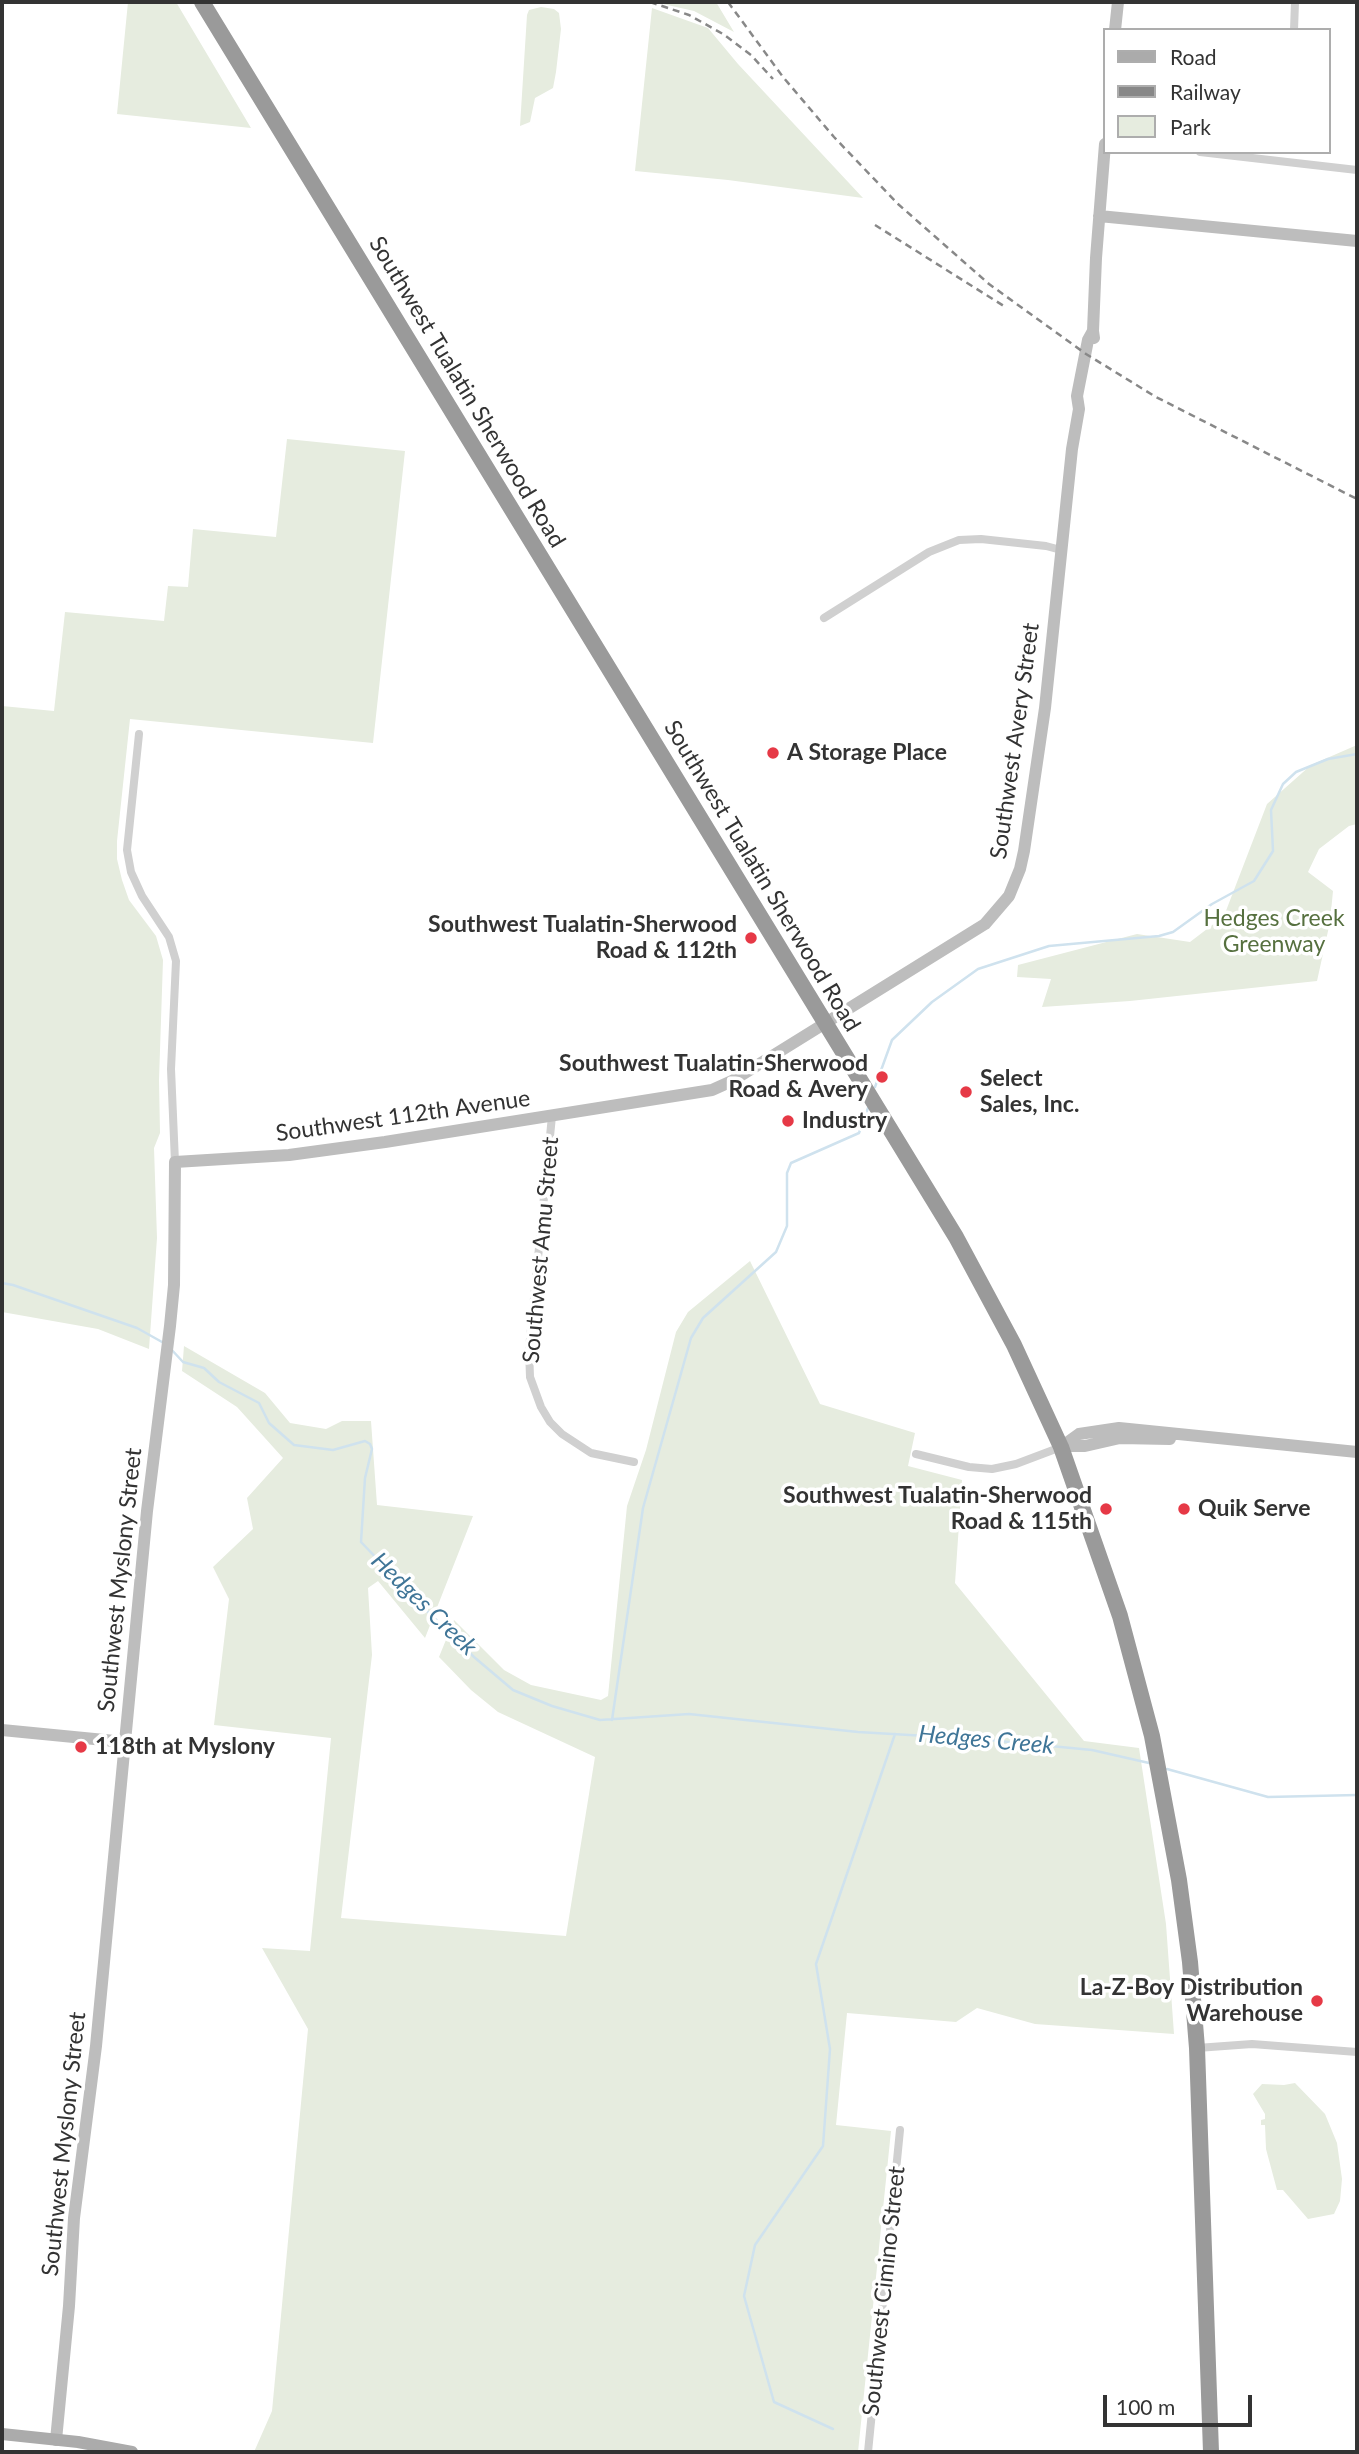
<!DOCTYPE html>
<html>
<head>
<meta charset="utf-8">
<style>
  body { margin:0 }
  #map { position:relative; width:1359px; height:2454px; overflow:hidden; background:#fff; font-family:Lato,sans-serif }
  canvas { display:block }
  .frame { position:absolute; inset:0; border:4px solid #333; pointer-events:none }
  .legend { position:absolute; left:1103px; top:28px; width:228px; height:126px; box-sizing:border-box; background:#fff; border:2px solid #adadad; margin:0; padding:9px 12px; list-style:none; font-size:21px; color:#333 }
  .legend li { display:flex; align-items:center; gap:14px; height:35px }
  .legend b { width:35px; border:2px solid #adadad }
  .scale { position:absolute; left:1103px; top:2395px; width:149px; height:32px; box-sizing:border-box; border:4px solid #333; border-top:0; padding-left:9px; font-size:21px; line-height:24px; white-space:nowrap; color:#333; -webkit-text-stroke:5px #fff; paint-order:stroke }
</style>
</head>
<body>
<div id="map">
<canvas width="1359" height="2454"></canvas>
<div class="frame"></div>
<ul class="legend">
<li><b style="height:9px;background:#ababab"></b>Road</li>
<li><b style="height:9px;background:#888"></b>Railway</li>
<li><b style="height:19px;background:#e6ecdf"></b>Park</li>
</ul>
<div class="scale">100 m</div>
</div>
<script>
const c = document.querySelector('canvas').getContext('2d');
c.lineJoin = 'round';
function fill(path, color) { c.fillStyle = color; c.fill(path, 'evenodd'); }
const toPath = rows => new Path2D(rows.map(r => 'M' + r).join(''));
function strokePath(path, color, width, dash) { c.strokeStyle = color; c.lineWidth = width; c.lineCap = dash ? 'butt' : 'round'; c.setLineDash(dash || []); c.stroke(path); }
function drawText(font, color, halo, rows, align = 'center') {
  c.font = font + ' Lato,sans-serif'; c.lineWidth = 7; c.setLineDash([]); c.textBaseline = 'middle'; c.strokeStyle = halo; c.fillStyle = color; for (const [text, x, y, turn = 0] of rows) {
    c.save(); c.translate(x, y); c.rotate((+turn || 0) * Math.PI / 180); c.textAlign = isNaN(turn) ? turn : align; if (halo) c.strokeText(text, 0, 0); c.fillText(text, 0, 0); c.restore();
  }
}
const green = toPath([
  [128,2,176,2,251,128,117,114],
  [654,2,716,2,734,32,694,11],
  [541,7,554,9,559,13,561,29,556,72,553,88,535,98,530,122,520,126,527,15,529,10],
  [652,8,708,28,738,64,863,198,728,180,635,171],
  [287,439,405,451,373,743,130,719,117,841,117,859,122,880,129,900,156,936,163,960,159,1080,160,1133,154,1148,157,1238,149,1349,98,1329,2,1312,2,706,54,711,65,612,164,621,168,586,188,587,193,529,276,537],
  [1357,745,1357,824,1349,826,1319,849,1308,872,1333,891,1330,922,1317,981,1130,1001,1042,1007,1051,979,1017,977,1018,965,1137,934,1190,942,1224,916,1267,804,1311,765],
  [750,1261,820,1404,915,1433,908,1466,962,1480,955,1583,1084,1741,1139,1748,1166,1924,1174,2034,1035,2024,977,2008,956,2022,847,2013,836,2125,891,2131,858,2452,254,2452,272,2411,308,2029,262,1948,310,1951,331,1738,214,1725,229,1599,213,1567,253,1529,247,1498,283,1458,237,1407,182,1371,184,1346,265,1393,290,1423,326,1429,342,1421,371,1421,377,1505,473,1516,425,1638,378,1581,368,1588,372,1655,341,1918,566,1936,595,1757,498,1712,471,1690,439,1657,454,1620,504,1670,531,1685,601,1700,608,1696,627,1506,646,1450,676,1332,688,1312],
  [1295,2083,1325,2114,1337,2143,1342,2179,1340,2201,1334,2214,1308,2219,1283,2190,1277,2190,1266,2149,1265,2125,1261,2125,1261,2120,1265,2119,1265,2114,1253,2094,1262,2084,1284,2085]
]);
const stream = toPath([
  [875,1087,892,1040,932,1002,978,969,1049,946,1159,936,1173,932,1212,904,1254,881,1273,851,1271,810,1283,784,1296,772,1328,759,1357,754],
  [2,1283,13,1285,137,1328,162,1342],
  [170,1348,183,1362,204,1368,219,1382,259,1403,269,1423,294,1445,333,1450,365,1441,370,1444,372,1449,365,1478,361,1542,427,1611,474,1657,513,1690,552,1706,600,1720,689,1714,858,1732,978,1739,1092,1750,1149,1763],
  [612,1720,643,1508,691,1338,703,1318,776,1252,787,1226,787,1173,791,1163,859,1133,868,1108],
  [1167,1769,1268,1797,1357,1795],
  [833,2429,774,2402,744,2296,755,2245,823,2146,830,2049,816,1964,895,1734]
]);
const street = toPath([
  [1294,30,1295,2],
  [1200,152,1357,170],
  [824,618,929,552,959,540,981,539,1046,546,1061,550],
  [139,734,127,850,131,872,142,896,169,937,176,961,171,1069,175,1162],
  [552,1116,529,1349,530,1377,541,1407,550,1422,562,1434,591,1453,634,1462],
  [916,1454,969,1467,992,1469,1016,1464,1061,1447],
  [1197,2048,1252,2044,1357,2052],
  [868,2452,900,2130]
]);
const secondary = toPath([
  [1115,30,1118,2],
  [1099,216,1357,241],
  [1094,338,1093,331,1096,258,1105,144],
  [1063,1446,1085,1446,1120,1438,1170,1439],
  [1061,1447,1079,1434,1119,1428,1357,1452],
  [2,1730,125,1742],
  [56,2440,69,2306,74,2218,96,2046,147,1511,170,1326,174,1285,175,1162,289,1155,385,1142,712,1090,732,1081,985,924,1009,896,1020,869,1024,851,1045,708,1072,449,1079,409,1077,396,1088,340,1093,331]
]);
const primary = toPath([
  [2,2434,78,2442,132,2452]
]);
const highway = toPath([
  [202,2,956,1237,1014,1345,1061,1447,1120,1616,1152,1736,1179,1880,1190,1962,1197,2048,1211,2452]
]);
const rail = toPath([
  [650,2,689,15,723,34,751,55,773,79],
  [728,2,783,77,834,137,898,204,989,284,1086,354,1156,397,1357,499],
  [875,225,1007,308]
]);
const markers = [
  [773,753,7,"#e63946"],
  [751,938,7,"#e63946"],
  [882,1077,7,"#e63946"],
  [966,1092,7,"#e63946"],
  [788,1121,7,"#e63946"],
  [1106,1509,7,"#e63946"],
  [1184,1509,7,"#e63946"],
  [81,1747,7,"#e63946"],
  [1317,2001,7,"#e63946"]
];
const streetNames = [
  ["Southwest Tualatin Sherwood Road",467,392,59],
  ["Southwest Avery Street",1015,741,-82],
  ["Southwest Tualatin Sherwood Road",762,876,59],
  ["Southwest 112th Avenue",403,1116,-8],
  ["Southwest Amu Street",541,1250,-85],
  ["Southwest Myslony Street",120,1580,-84],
  ["Southwest Myslony Street",64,2144,-84],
  ["Southwest Cimino Street",884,2291,-84]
];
const poiNames = [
  ["A Storage Place",787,753],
  ["Southwest Tualatin-Sherwood",737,925,"right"],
  ["Road & 112th",737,951,"right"],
  ["Southwest Tualatin-Sherwood",868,1064,"right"],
  ["Road & Avery",868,1090,"right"],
  ["Select",980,1079],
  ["Sales, Inc.",980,1105],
  ["Industry",802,1121],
  ["Southwest Tualatin-Sherwood",1092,1496,"right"],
  ["Road & 115th",1092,1522,"right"],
  ["Quik Serve",1198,1509],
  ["118th at Myslony",95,1747],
  ["La-Z-Boy Distribution",1303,1988,"right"],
  ["Warehouse",1303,2014,"right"]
];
const parkNames = [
  ["Hedges Creek",1274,919],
  ["Greenway",1274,945]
];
const waterNames = [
  ["Hedges Creek",424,1604,44],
  ["Hedges Creek",986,1740,5]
];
fill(green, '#e6ecdf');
strokePath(stream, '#cfe2ee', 2.5);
strokePath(street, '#d0d0d0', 8);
strokePath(secondary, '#bdbdbd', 12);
strokePath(primary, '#ababab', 12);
strokePath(highway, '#9a9a9a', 16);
strokePath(rail, '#888', 2.5, [7, 5]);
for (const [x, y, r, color] of markers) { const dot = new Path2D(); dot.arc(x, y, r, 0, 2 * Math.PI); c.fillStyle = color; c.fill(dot); strokePath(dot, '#fff', 2.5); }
drawText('23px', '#333', '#fff', streetNames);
drawText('bold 23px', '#333', '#fff', poiNames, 'left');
drawText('23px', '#56703f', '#fff', parkNames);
drawText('italic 24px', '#3f7597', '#fff', waterNames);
</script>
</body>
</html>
